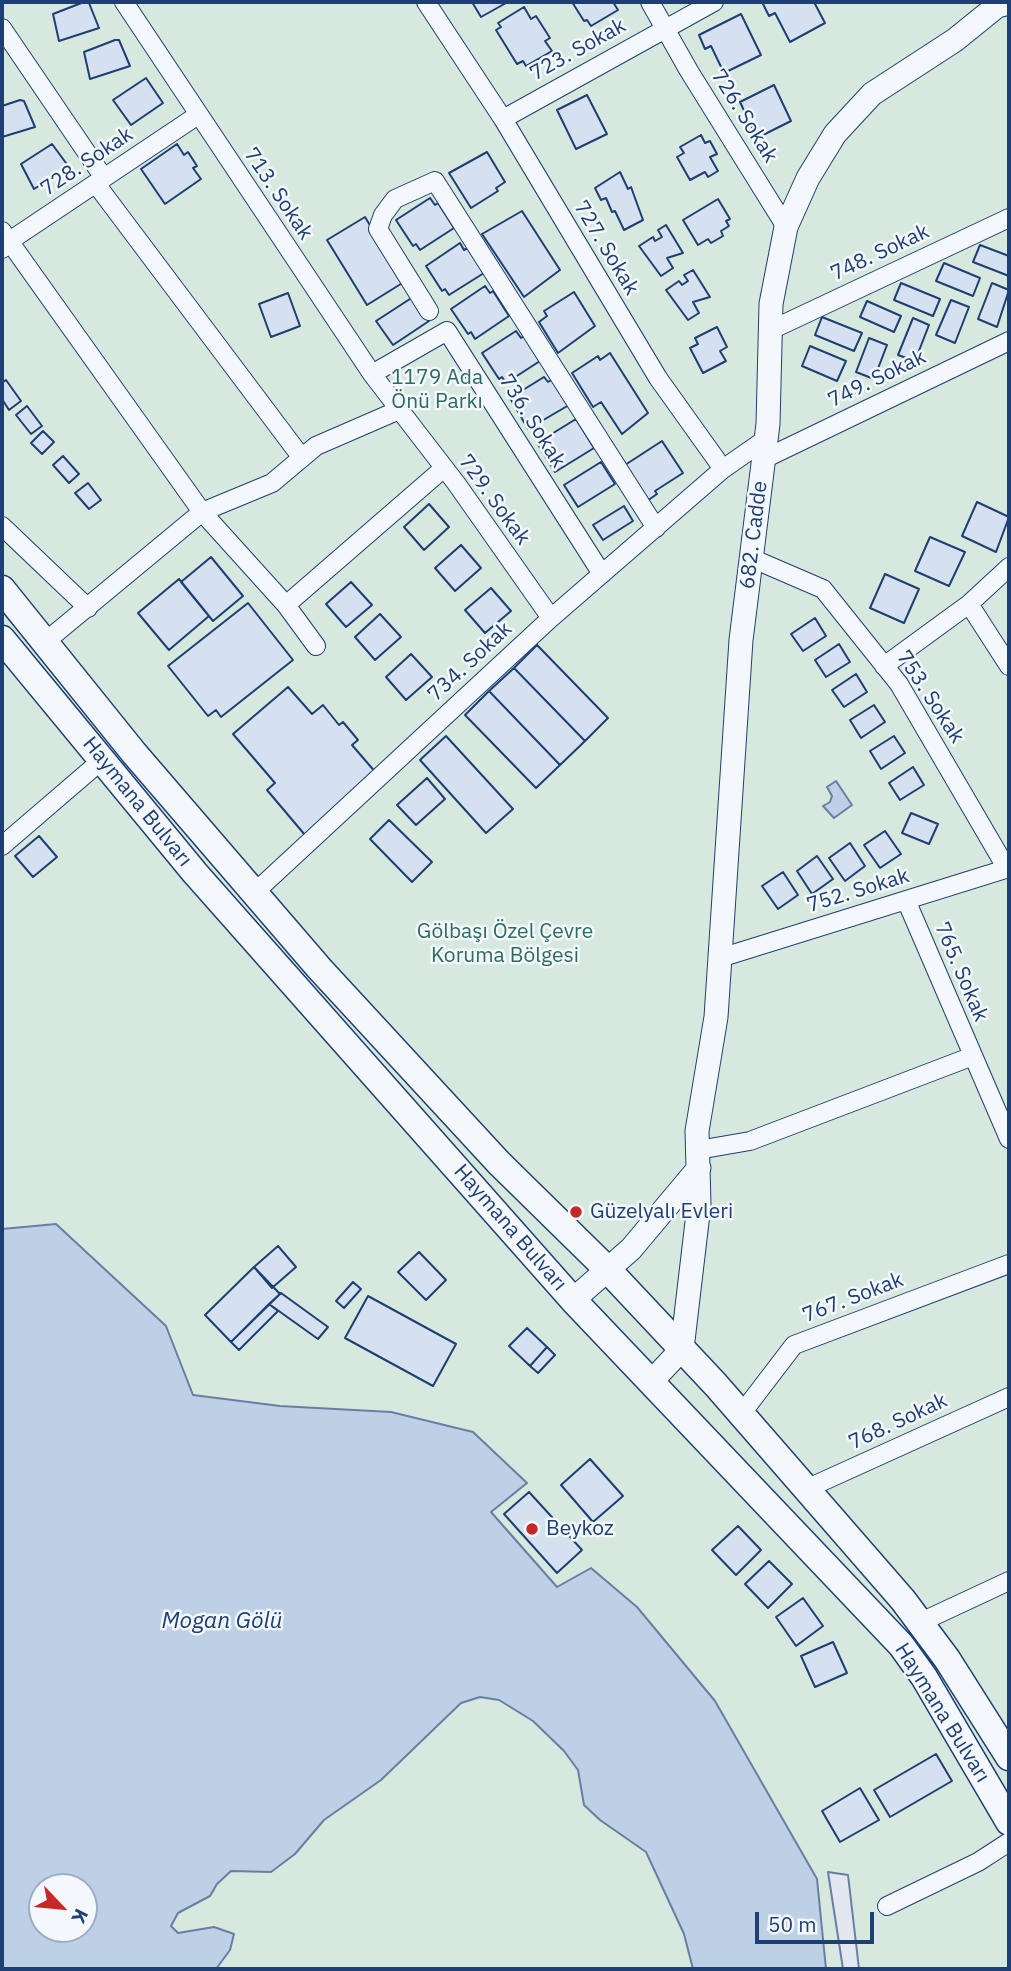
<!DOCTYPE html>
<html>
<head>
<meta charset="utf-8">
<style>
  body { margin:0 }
  #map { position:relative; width:1011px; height:1971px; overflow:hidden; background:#f4f7fb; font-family:"IBM Plex Sans",sans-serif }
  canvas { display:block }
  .frame { position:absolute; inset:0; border:4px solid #1d3f73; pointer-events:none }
  .north { position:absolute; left:28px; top:1873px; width:70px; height:70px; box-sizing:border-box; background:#f4f7fb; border:2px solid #9eadc5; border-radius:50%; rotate:116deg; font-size:19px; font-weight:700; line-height:28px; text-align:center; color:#1d3f73 }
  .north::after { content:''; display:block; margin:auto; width:24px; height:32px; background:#c62828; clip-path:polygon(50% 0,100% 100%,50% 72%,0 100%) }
  .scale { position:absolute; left:755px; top:1912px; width:119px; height:32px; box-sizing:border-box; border:4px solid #1d3f73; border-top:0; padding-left:9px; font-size:21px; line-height:24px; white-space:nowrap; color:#1d3f73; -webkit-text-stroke:5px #f4f7fb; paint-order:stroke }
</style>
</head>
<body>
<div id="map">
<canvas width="1011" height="1971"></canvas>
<div class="frame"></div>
<div class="north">K</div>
<div class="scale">50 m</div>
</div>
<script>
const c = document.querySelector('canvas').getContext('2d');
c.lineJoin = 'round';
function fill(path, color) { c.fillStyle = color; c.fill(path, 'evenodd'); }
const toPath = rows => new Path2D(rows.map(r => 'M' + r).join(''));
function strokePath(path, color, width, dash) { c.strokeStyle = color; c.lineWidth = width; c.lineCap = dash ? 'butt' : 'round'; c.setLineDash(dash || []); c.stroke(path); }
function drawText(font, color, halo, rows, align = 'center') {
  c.font = font + ' "IBM Plex Sans",sans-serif'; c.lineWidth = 5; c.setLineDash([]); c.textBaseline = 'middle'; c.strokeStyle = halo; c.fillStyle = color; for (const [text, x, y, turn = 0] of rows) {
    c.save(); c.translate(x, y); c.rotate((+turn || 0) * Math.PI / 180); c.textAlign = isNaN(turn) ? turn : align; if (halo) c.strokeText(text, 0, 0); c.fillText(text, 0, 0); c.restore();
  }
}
const green = toPath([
  [2,2,1009,2,1009,1969,2,1969,2,2],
  [42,1887,84,1887,84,1929,42,1929,42,1887]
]);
const parking = toPath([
  [828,1872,848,1875,859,1969,843,1969,828,1872]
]);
const water = toPath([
  [836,781,852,805,834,818,823,806,830,802,832,796,827,787,836,781],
  [56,1224,166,1326,193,1395,280,1406,391,1412,473,1432,527,1483,491,1512,557,1587,591,1568,637,1607,715,1701,817,1879,826,1969,693,1969,684,1934,646,1852,600,1820,584,1805,578,1770,564,1751,533,1721,499,1700,480,1697,461,1703,381,1780,324,1820,295,1854,271,1872,231,1871,217,1884,210,1896,178,1913,171,1926,178,1933,214,1927,234,1934,230,1950,216,1969,2,1969,2,1229,56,1224],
  [42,1887,84,1887,84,1929,42,1929,42,1887]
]);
const building = toPath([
  [84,2,89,3,99,28,59,41,53,14,84,2],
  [472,2,505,2,506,3,481,17,472,2],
  [572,2,613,2,618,10,591,26,587,20,584,21,572,2],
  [767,2,814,2,825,23,790,42,775,13,769,16,763,4,767,2],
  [524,7,531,19,536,16,550,38,545,41,552,51,526,66,523,61,517,64,496,30,501,27,498,23,524,7],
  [741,14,761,55,724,73,711,46,705,49,699,35,741,14],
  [115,40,119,40,130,66,90,79,84,52,115,40],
  [146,78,163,103,131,125,113,100,146,78],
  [774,85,791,121,757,138,740,102,774,85],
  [587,95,607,134,576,149,557,110,587,95],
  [20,100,24,101,35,127,2,137,2,106,20,100],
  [701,135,705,143,710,141,717,154,710,157,718,171,708,177,705,172,690,180,677,157,684,153,680,147,701,135],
  [52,144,69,167,34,189,21,164,52,144],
  [177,144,184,155,188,152,197,166,193,168,201,179,165,204,141,169,177,144],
  [487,152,505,182,496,188,498,191,471,208,449,173,487,152],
  [620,172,628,189,631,187,643,220,624,230,615,211,612,212,606,198,601,200,595,188,620,172],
  [430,198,435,205,438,203,454,228,420,250,416,244,413,246,396,220,430,198],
  [718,199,730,219,726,221,729,226,721,231,723,236,711,243,708,239,698,245,683,220,718,199],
  [522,211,560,270,524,297,482,234,522,211],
  [365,217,404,282,367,305,327,240,365,217],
  [666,225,683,253,667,258,673,268,661,276,639,246,653,237,655,241,662,237,658,230,666,225],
  [460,243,464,250,468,248,484,273,449,295,445,289,442,291,426,266,460,243],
  [980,245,1009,256,1009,276,973,262,980,245],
  [944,263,980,278,973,296,936,281,944,263],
  [693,270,710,297,693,302,699,313,688,320,666,290,679,281,682,285,688,281,684,275,693,270],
  [901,283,940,299,933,316,894,300,901,283],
  [992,283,1009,290,997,327,978,319,992,283],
  [485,286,490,293,493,291,509,316,475,339,471,332,468,334,451,309,485,286],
  [574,292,595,326,558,353,539,322,547,316,544,311,574,292],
  [288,293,300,326,271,337,259,304,288,293],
  [413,297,429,321,393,345,376,321,413,297],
  [951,300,969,307,955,343,936,335,951,300],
  [867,301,901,316,894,332,860,317,867,301],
  [822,317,862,333,854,351,815,335,822,317],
  [913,318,929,325,915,361,898,355,913,318],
  [717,327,727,347,720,351,726,361,703,373,690,348,698,344,695,338,717,327],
  [516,331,521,338,524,336,540,361,506,383,502,377,499,379,482,353,516,331],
  [869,338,887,345,874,379,856,372,869,338],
  [810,346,846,361,837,381,802,366,810,346],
  [610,353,648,413,622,434,601,402,593,407,572,373,598,356,600,360,610,353],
  [544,377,548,382,553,379,569,405,528,429,510,398,544,377],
  [6,380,21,401,9,410,2,399,2,383,6,380],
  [27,406,42,426,31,434,16,415,27,406],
  [576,419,594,448,555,472,537,443,576,419],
  [43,431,54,442,42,454,31,443,43,431],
  [662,441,683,473,655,491,657,494,647,501,625,465,662,441],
  [63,456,79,474,69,483,53,465,63,456],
  [601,462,615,484,578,507,564,485,601,462],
  [88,483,101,500,89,509,75,493,88,483],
  [977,502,1009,517,996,552,962,536,977,502],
  [429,504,449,527,424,550,404,527,429,504],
  [429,504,449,527,424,550,404,527,429,504],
  [624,506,633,521,603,540,593,525,624,506],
  [930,537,965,552,949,586,915,571,930,537],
  [461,545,481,568,455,591,435,568,461,545],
  [211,557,243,596,213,621,181,582,211,557],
  [885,574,919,589,904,623,870,608,885,574],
  [179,579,209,616,169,650,138,613,179,579],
  [351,582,372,605,346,627,326,604,351,582],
  [491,588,511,611,485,633,465,610,491,588],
  [248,603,293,660,221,717,216,710,208,716,168,666,248,603],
  [380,614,401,637,375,660,355,637,380,614],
  [815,618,826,636,803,651,791,634,815,618],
  [839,644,850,662,826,677,815,660,839,644],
  [537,645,608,718,585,741,514,668,537,645],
  [411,654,432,677,406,700,386,677,411,654],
  [514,668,585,741,560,765,489,691,514,668],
  [856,674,867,692,844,707,832,690,856,674],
  [288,687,312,714,323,705,339,725,343,722,358,740,352,745,377,774,305,835,267,790,275,783,233,734,288,687],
  [489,691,560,765,536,788,465,715,489,691],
  [874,705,885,722,861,738,850,720,874,705],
  [446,736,513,809,486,833,420,760,446,736],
  [894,736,905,753,881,769,870,751,894,736],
  [913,767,924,785,900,800,889,783,913,767],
  [427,778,445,799,416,825,397,805,427,778],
  [911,813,938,824,929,844,902,833,911,813],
  [389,820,432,862,412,882,370,839,389,820],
  [885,831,901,854,880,868,864,845,885,831],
  [39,836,57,857,33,877,15,856,39,836],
  [850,843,865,866,845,881,829,858,850,843],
  [817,856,833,879,812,894,797,871,817,856],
  [783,872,798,895,778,909,762,886,783,872],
  [278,1246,296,1267,272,1288,254,1267,278,1246],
  [419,1252,446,1280,426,1300,398,1272,419,1252],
  [254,1267,280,1294,231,1342,205,1315,254,1267],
  [353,1282,361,1289,344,1308,336,1301,353,1282],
  [281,1293,328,1327,318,1339,269,1304,281,1293],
  [368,1296,456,1344,433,1386,345,1338,368,1296],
  [269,1304,278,1311,239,1350,231,1342,269,1304],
  [527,1328,547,1347,530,1366,509,1346,527,1328],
  [547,1347,555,1355,538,1373,530,1366,547,1347],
  [590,1459,623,1496,593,1522,561,1485,590,1459],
  [529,1492,582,1550,557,1573,504,1514,529,1492],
  [738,1526,761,1550,736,1575,712,1550,738,1526],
  [769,1561,792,1584,768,1608,745,1584,769,1561],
  [803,1598,823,1626,796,1646,776,1617,803,1598],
  [833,1642,847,1673,815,1687,801,1656,833,1642],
  [936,1754,952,1781,890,1817,874,1790,936,1754],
  [860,1788,879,1820,840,1842,822,1811,860,1788]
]);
const minor = toPath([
  [124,2,372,374,456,483,551,618],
  [426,2,503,119,658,378,723,469,766,439],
  [650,2,689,71,786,227],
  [2,28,104,178],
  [503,119,714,2],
  [96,184,302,458],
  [2,231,202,512,286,605,316,646],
  [2,249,14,238,198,115],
  [429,311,378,229,383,215,395,199,435,181,656,528],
  [771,330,1009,218],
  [372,374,447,331,602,574],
  [764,459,1009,341],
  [2,526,88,608],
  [751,558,823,589,899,684,1007,869],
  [969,604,1009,666],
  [286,605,444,468],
  [45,642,202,512,272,483,316,446,399,410],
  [884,666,969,604,1009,567],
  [2,846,102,760],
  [253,894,551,618,723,469],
  [906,900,1009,1139],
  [720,958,1009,868],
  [698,1150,750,1141,973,1056],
  [742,1413,794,1345,1009,1264],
  [806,1489,1009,1397],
  [921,1622,1009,1581],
  [887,1906,978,1862,1009,1842]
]);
const major = toPath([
  [573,1300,631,1249,699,1168],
  [652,1381,682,1349,699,1205,697,1131,716,1017,741,640,768,424,771,304,786,227,808,178,835,134,872,94,955,40,997,6,1009,3]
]);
const highway = toPath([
  [2,589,134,753,319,968,499,1163,608,1270,716,1385,903,1600,947,1659,1009,1757],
  [2,639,195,873,573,1300,901,1645,924,1677,1009,1822]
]);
const markers = [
  [576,1212,7,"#c62828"],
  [532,1529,7,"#c62828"]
];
const streetNames = [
  ["723. Sokak",578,50,-29],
  ["726. Sokak",744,116,58],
  ["728. Sokak",87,162,-34],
  ["713. Sokak",278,194,56],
  ["727. Sokak",606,248,59],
  ["748. Sokak",880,253,-25],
  ["749. Sokak",877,379,-26],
  ["736. Sokak",532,421,58],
  ["729. Sokak",494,500,54],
  ["682. Cadde",754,535,-83],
  ["734. Sokak",470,662,-43],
  ["753. Sokak",930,697,57],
  ["Haymana Bulvarı",137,802,51],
  ["752. Sokak",858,891,-17],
  ["765. Sokak",961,972,67],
  ["Haymana Bulvarı",510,1228,49],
  ["767. Sokak",853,1298,-21],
  ["768. Sokak",898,1422,-25],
  ["Haymana Bulvarı",942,1713,58]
];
const parkNames = [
  ["1179 Ada",437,378],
  ["Önü Parkı",437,402],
  ["Gölbaşı Özel Çevre",505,932],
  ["Koruma Bölgesi",505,956]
];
const poiNames = [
  ["Güzelyalı Evleri",590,1212],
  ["Beykoz",546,1529]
];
const waterNames = [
  ["Mogan Gölü",222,1621]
];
fill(green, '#d7e8df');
strokePath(green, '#687fa3', 2);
fill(parking, '#e3e8f0');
strokePath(parking, '#687fa3', 2);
fill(water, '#bed0e5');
strokePath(water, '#687fa3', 2);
fill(building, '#d5e0f0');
strokePath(building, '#1d3f73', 2);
strokePath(minor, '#1d3f73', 20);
strokePath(major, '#1d3f73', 25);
strokePath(highway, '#1d3f73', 29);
strokePath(minor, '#f4f7fb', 18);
strokePath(major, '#f4f7fb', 23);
strokePath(highway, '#f4f7fb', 26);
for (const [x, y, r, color] of markers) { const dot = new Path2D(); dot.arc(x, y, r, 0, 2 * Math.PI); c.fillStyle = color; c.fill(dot); strokePath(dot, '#f4f7fb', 2.5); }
drawText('21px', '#1d3f73', '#f4f7fb', streetNames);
drawText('21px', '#2c6c60', '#f4f7fb', parkNames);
drawText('21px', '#1d3f73', '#f4f7fb', poiNames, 'left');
drawText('italic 23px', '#1d3f73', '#f4f7fb', waterNames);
</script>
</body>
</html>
